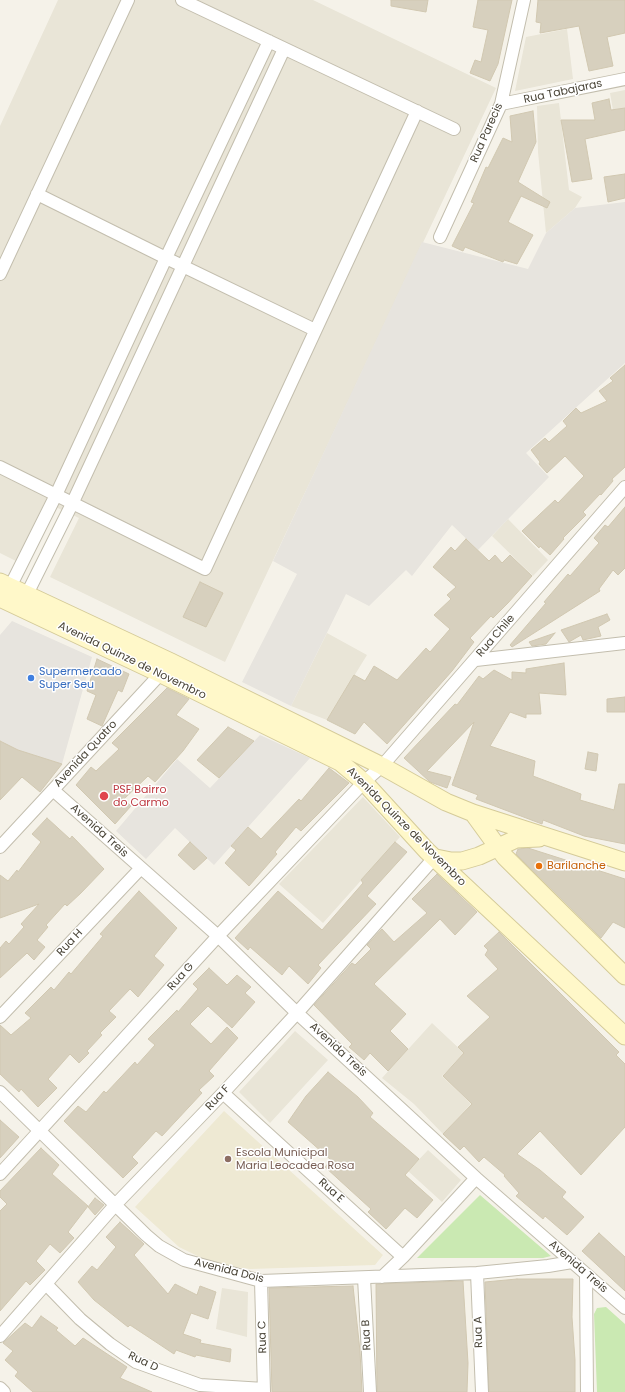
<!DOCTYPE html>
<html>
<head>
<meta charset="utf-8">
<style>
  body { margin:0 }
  canvas { display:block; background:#f5f2e9 }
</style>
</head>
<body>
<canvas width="625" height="1392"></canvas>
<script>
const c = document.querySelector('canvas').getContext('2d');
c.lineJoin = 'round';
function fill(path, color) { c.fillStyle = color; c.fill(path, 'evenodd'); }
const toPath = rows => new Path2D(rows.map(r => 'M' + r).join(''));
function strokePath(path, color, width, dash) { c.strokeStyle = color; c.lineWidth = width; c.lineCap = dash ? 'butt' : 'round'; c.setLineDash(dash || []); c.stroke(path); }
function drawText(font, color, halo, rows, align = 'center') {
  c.font = font + ' Poppins,sans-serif'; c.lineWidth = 3; c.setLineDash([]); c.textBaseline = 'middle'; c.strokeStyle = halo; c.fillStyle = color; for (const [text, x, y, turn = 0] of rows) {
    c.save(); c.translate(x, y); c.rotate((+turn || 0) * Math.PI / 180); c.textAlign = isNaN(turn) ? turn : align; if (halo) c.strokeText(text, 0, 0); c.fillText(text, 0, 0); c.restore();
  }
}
const residential = toPath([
  [58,0,313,0,496,88,225,662,50,577,79,518,45,502,16,561,0,553,0,126],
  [567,29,573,79,515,91,526,37],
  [625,90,625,108,613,110,610,93],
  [559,103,569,190,582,197,575,208,546,233,538,152,537,106],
  [508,519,548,560,533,576,492,536],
  [327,633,367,655,327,720,291,706],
  [363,797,400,837,323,923,279,884],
  [432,1023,464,1053,442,1076,471,1104,443,1134,414,1104,382,1078],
  [295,1031,328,1060,270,1123,239,1092],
  [428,1150,461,1180,442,1202,408,1171],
  [222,1288,248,1292,247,1337,216,1329]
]);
const industrial = toPath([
  [625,202,625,363,526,453,549,477,478,550,452,525,412,576,406,570,369,606,346,594,291,706,242,682,297,574,273,561,422,242,528,269,546,233,575,208],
  [12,621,92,657,62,764,18,750,0,741,0,635],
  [260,735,310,758,214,865,175,828,146,859,116,831,177,759,210,788]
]);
const education = toPath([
  [224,1111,383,1255,375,1265,250,1269,214,1264,179,1247,135,1207]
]);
const green = toPath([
  [480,1195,551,1256,543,1258,417,1258],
  [606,1307,625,1324,625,1392,597,1392,594,1314,597,1308]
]);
const building = toPath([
  [391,0,428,0,426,12,391,6,391,0],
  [478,0,512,0,498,64,490,81,470,73,475,60,481,62,488,30,473,27,478,0],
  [538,0,625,0,625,33,607,37,613,66,589,71,579,26,540,33,541,23,536,22,538,0],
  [609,99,611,110,625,108,625,130,585,139,592,179,572,182,561,120,595,120,592,103,609,99],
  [533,111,536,142,518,182,550,202,547,208,521,196,508,222,533,235,517,264,504,260,503,262,465,247,463,251,452,246,474,203,471,202,486,167,488,168,503,138,512,142,510,116,533,111],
  [625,174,625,198,608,202,604,177,625,174],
  [625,365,625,467,612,479,613,481,601,495,600,494,583,512,586,515,563,538,564,539,550,555,540,546,539,548,522,531,555,500,558,503,584,476,565,456,547,473,539,464,540,462,531,450,545,438,549,442,567,426,563,421,576,408,581,413,607,401,599,391,613,381,610,378,625,365],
  [625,507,625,568,618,575,613,570,599,589,600,591,512,647,510,645,546,603,544,602,568,574,570,576,599,543,594,538,605,525,608,527,625,507],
  [466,539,489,561,495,555,502,563,510,555,532,576,508,603,493,618,491,616,470,638,474,642,452,671,387,744,364,722,355,734,327,720,354,675,365,681,374,666,397,680,426,648,430,652,450,629,434,615,451,599,447,595,456,587,433,567,451,547,455,551,466,539],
  [200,582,223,593,206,627,183,617,200,582],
  [607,614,610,620,598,627,601,636,583,640,581,635,569,642,561,630,607,614],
  [555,633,546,644,532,646,529,642,555,633],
  [97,659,129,674,122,692,118,690,102,726,87,719,96,695,87,691,97,659],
  [564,663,566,695,539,693,541,714,526,714,526,718,510,712,490,746,535,761,533,776,581,794,580,800,614,810,619,784,625,784,625,844,584,836,543,820,542,824,476,799,478,795,452,785,474,722,427,771,451,777,447,788,430,782,404,758,455,704,457,705,479,676,483,679,494,670,512,680,512,672,526,673,526,669,564,663],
  [167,688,189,699,176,715,199,729,183,751,155,782,148,776,124,799,131,806,115,824,76,785,91,767,96,771,119,749,112,743,167,688],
  [625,697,625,712,607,712,607,699,625,697],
  [228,727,254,741,219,778,197,760,228,727],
  [0,741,18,750,62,764,40,792,22,777,0,800,0,741],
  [588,752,598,754,596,771,585,769,588,752],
  [329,768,349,783,301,831,296,827,275,852,277,854,249,886,225,863,236,850,231,846,248,827,261,839,299,799,301,801,329,768],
  [47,818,70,839,72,836,104,869,81,893,67,906,65,904,46,925,48,927,37,940,45,947,34,960,27,953,0,978,0,948,6,941,9,944,24,927,21,924,39,904,0,918,0,875,8,881,17,870,18,872,41,842,32,834,47,818],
  [190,842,207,858,194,870,178,855,190,842],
  [395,842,407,852,367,896,376,904,318,965,321,968,308,984,289,966,282,975,250,947,248,950,235,938,278,891,322,930,363,883,361,880,395,842],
  [528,848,625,879,625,928,613,922,601,938,516,854,518,849,528,848],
  [437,874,477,912,455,935,440,919,374,984,406,1014,390,1031,408,1049,388,1071,370,1053,364,1060,349,1047,352,1044,314,1005,352,963,355,965,371,949,367,945,382,929,394,942,427,913,412,899,437,874],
  [139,891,177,928,154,956,164,965,138,997,130,989,109,1011,116,1017,100,1033,102,1035,87,1051,89,1053,79,1063,70,1054,48,1079,57,1088,38,1107,21,1089,19,1092,0,1074,0,1025,11,1035,31,1018,25,1013,51,987,54,990,69,972,71,974,103,936,100,934,139,891],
  [499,932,619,1052,616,1055,625,1064,625,1127,581,1175,540,1131,517,1154,540,1170,566,1192,562,1197,584,1217,567,1235,545,1216,543,1219,516,1196,519,1193,504,1176,505,1175,484,1157,479,1162,464,1146,460,1150,443,1134,472,1104,443,1076,464,1053,458,1047,490,1017,467,996,498,969,485,955,488,950,484,946,499,932],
  [209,968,227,985,237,975,251,987,245,993,255,1002,232,1028,208,1006,190,1024,211,1044,227,1027,238,1038,209,1071,214,1076,199,1090,202,1093,162,1136,156,1131,132,1157,138,1163,123,1178,64,1121,78,1106,86,1112,104,1091,106,1093,135,1062,137,1065,155,1045,148,1039,177,1010,178,1012,198,989,193,984,209,968],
  [328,1072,358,1097,373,1113,370,1117,419,1159,405,1175,433,1200,417,1218,405,1208,386,1229,368,1212,371,1209,325,1167,331,1160,288,1122,306,1096,328,1072],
  [0,1120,19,1137,0,1158,0,1120],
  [41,1148,59,1165,52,1174,88,1206,68,1232,74,1238,60,1253,50,1244,36,1261,45,1270,30,1285,26,1281,0,1311,0,1211,7,1204,0,1197,0,1191,41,1148],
  [95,1198,104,1205,95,1215,88,1207,95,1198],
  [120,1222,144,1244,134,1255,168,1294,175,1284,197,1295,200,1286,216,1292,208,1319,191,1313,183,1334,201,1340,200,1343,231,1349,230,1362,196,1355,195,1357,176,1350,174,1354,130,1325,128,1327,94,1300,78,1282,92,1266,97,1270,116,1247,106,1237,120,1222],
  [599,1233,625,1257,625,1291,582,1251,599,1233],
  [517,1279,573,1279,572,1317,575,1360,575,1392,489,1392,485,1282,517,1279],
  [463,1281,468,1363,467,1392,377,1392,376,1284,463,1281],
  [353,1286,360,1351,362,1392,272,1392,269,1288,353,1286],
  [41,1316,58,1328,56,1330,75,1346,83,1338,127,1367,120,1378,152,1392,33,1392,15,1376,18,1372,5,1360,13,1351,3,1343,25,1323,32,1328,41,1316]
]);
const street = toPath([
  [182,0,454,129],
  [501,104,625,79],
  [37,194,166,258,315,330],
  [440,237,501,104,524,0],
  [0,274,128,0],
  [0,467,205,569,417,111],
  [10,587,56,495,166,258,269,41],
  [27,594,72,504,284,49],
  [476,660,625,643],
  [53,790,218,936,297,1013,476,1178,625,1308],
  [0,847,165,669],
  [0,1017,141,868],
  [0,1092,146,1235,159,1246,184,1260,261,1281,477,1273,548,1266,572,1262],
  [223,1093,403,1257],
  [0,1174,218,936,364,782,382,766,625,487],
  [477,1273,482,1392],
  [586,1274,587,1392],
  [382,1277,403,1257,476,1178],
  [364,1278,370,1392],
  [261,1281,264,1392],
  [46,1284,80,1319,110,1344,136,1362,200,1385,264,1389],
  [0,1336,116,1204,223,1093,297,1013,435,857],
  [0,1388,4,1392]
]);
const secondary = toPath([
  [0,582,171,662,382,766,446,802,473,813,625,862],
  [0,598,161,674,340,762,364,782,427,851,625,1036],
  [473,813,505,857,625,976],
  [436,858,451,861,462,861,479,856,516,839,539,838]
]);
const markers = [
  [31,678,4,"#3f7fe0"],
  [104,796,5,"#e0444e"],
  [539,866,4,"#e8710a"],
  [228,1159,4,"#8d6e63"]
];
const streetNames = [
  ["Rua Tabajaras",563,92,-12],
  ["Rua Parecis",487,133,-66],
  ["Rua Chile",496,636,-49],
  ["Avenida Quinze de Novembro",132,661,26],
  ["Avenida Quatro",86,754,-47],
  ["Avenida Quinze de Novembro",406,827,45],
  ["Avenida Treis",99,831,42],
  ["Rua H",70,943,-47],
  ["Rua G",181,977,-48],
  ["Avenida Treis",338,1050,43],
  ["Rua F",218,1098,-47],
  ["Rua E",331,1191,42],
  ["Avenida Treis",578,1267,41],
  ["Avenida Dois",229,1271,14],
  ["Rua A",479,1332,-92],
  ["Rua B",367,1335,-93],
  ["Rua C",263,1337,-92],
  ["Rua D",143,1362,25]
];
const shopNames = [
  ["Supermercado",39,672],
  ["Super Seu",39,685]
];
const healthNames = [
  ["PSF Bairro",113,790],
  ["do Carmo",113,803]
];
const foodNames = [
  ["Barilanche",547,866]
];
const educationNames = [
  ["Escola Municipal",236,1153],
  ["Maria Leocadea Rosa",236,1166]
];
fill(residential, '#e9e5d7');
fill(industrial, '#e7e4de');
fill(education, '#eee9d3');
fill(green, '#cae9b2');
fill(building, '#d7d0be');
strokePath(building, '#d1c8b1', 1);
strokePath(street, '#c3beae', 14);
strokePath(secondary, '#d5cb99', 19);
strokePath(street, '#fff', 12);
strokePath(secondary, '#fff8c9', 17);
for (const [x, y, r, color] of markers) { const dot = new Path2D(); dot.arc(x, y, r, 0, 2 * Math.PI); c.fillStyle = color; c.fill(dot); strokePath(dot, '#fff', 1.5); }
drawText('11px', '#494437', '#fff', streetNames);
drawText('11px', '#366cbe', '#fff', shopNames, 'left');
drawText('11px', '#be3a42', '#fff', healthNames, 'left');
drawText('11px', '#c56008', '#fff', foodNames, 'left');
drawText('11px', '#785e54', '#fff', educationNames, 'left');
</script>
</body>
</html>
